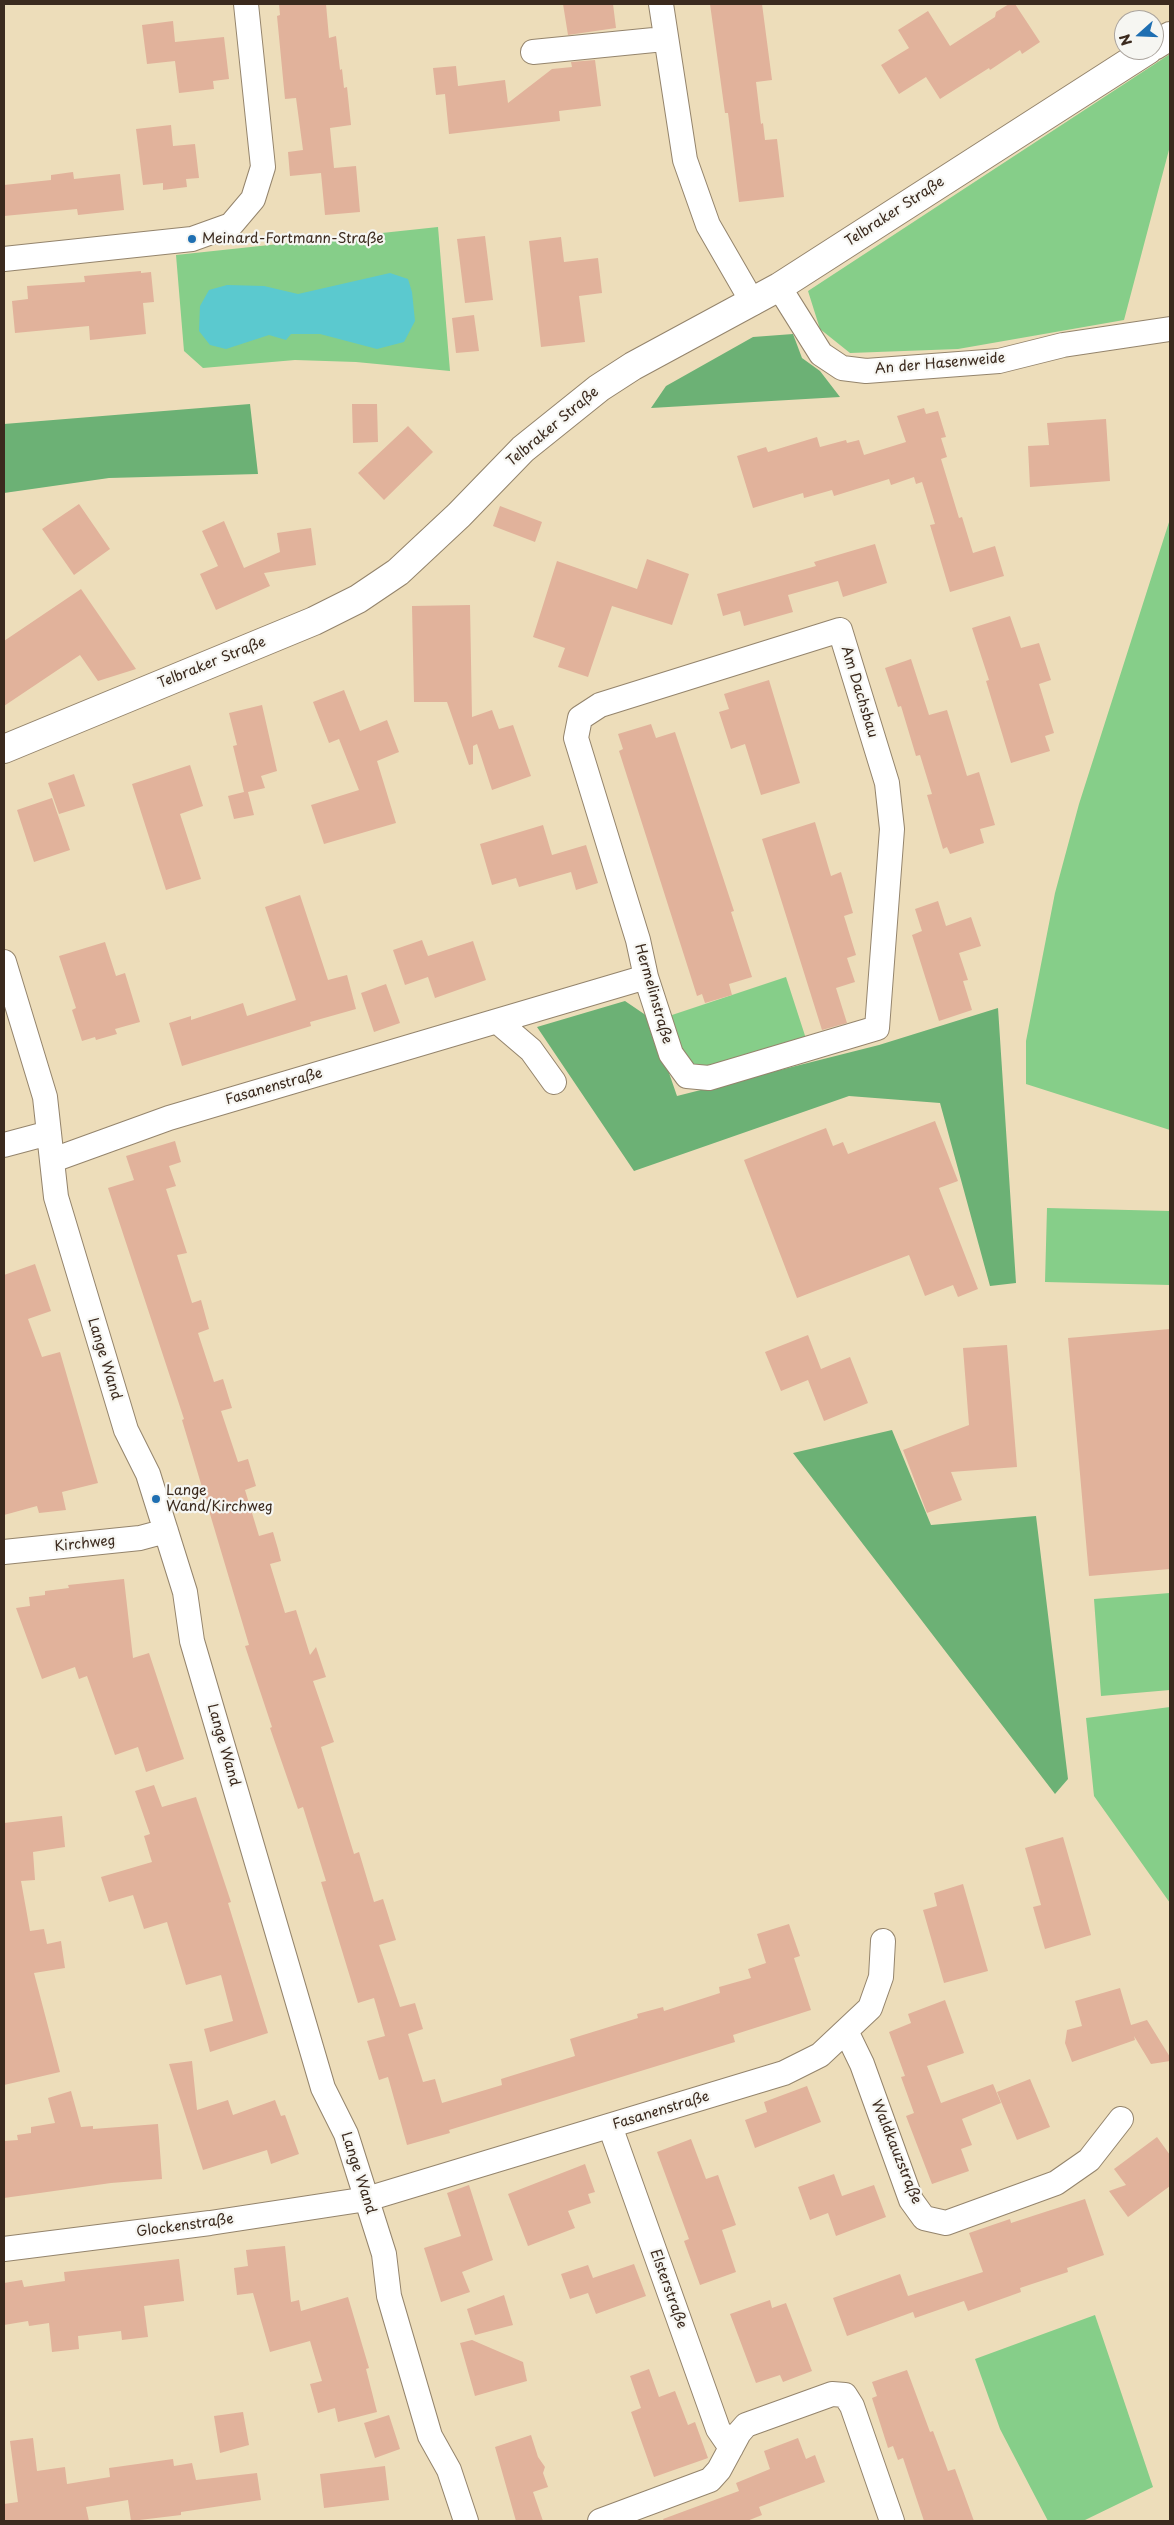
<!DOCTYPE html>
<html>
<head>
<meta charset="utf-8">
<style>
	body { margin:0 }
	#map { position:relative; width:1174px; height:2525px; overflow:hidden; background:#edddba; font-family:"Playpen Sans",sans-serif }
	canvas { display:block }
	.frame { position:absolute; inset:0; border:5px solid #3b2a1e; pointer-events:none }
	.north { position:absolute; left:1114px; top:10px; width:50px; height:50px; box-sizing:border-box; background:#f6f6f2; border:1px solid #aba49d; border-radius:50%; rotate:250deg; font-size:14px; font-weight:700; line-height:20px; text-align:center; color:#3b2a1e }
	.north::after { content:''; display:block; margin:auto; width:18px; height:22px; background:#1f6fb2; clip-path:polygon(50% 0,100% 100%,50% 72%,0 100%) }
</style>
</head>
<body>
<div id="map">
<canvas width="1174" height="2525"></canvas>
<div class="frame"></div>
<div class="north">N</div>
</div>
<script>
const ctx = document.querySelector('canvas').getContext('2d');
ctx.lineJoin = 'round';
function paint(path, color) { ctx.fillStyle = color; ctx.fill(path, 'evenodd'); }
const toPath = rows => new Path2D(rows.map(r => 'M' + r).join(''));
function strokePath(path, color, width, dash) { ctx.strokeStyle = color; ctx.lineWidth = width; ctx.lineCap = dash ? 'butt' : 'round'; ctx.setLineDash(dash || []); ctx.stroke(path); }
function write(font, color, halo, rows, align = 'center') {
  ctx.font = font + ' "Playpen Sans",sans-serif'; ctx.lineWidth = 4.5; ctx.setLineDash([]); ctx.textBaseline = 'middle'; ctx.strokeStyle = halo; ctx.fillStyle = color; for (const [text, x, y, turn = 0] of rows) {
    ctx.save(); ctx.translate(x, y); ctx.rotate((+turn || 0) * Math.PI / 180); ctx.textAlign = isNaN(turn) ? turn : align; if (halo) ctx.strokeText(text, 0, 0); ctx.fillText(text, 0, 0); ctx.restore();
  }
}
const green = toPath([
	[1170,54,1170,146,1124,320,958,349,850,353,820,329,808,291],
	[438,227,450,371,356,362,295,360,203,368,184,351,176,255],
	[1170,519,1170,1130,1026,1084,1026,1041,1055,893,1079,804],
	[786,977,809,1048,687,1076,660,1019],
	[1047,1208,1170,1211,1170,1285,1045,1282],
	[1170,1593,1170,1690,1101,1696,1094,1599],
	[1170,1707,1170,1903,1094,1796,1086,1718],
	[1095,2315,1153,2487,1083,2521,1048,2521,1000,2429,975,2359]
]);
const forest = toPath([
	[793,334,802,358,820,371,840,397,651,408,666,386,753,337],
	[250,404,258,474,109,478,4,493,4,424],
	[625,1001,650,1018,677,1096,879,1045,998,1008,1016,1283,990,1286,940,1103,849,1096,634,1171,537,1027],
	[892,1430,931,1525,1036,1516,1068,1779,1055,1794,793,1453]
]);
const water = toPath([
	[390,273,408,279,412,292,415,321,404,342,377,349,320,334,291,334,286,340,269,335,226,349,210,345,199,331,200,306,209,290,227,285,264,286,298,294]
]);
const building = toPath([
	[279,4,326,4,329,38,336,36,340,70,342,69,344,88,347,87,351,125,330,128,334,168,356,166,360,212,325,215,321,173,290,176,288,152,303,150,296,98,285,99,277,16,280,15],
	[563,4,613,4,616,28,568,35],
	[710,4,762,4,772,80,756,82,761,124,763,123,765,140,777,139,784,197,739,202,728,113,725,113],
	[1009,4,1015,4,1040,42,1022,54,1020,50,990,70,989,68,940,99,926,77,899,94,881,65,909,48,898,30,928,11,950,46,995,17,996,12],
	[173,21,175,42,224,37,229,79,213,81,214,89,179,93,175,61,147,64,142,25],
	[595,60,601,106,559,111,560,121,449,134,445,94,436,95,433,68,456,66,458,86,505,80,508,103,552,69,572,67,571,62],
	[171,125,173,146,195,144,199,178,186,179,187,187,163,190,163,183,143,185,136,129],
	[73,172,74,179,120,174,124,210,78,215,77,209,4,216,4,185,51,180,51,175],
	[485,236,493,300,465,303,457,239],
	[561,237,564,262,598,258,602,293,579,296,585,342,541,347,529,241],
	[141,271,141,273,151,272,154,302,143,303,146,334,90,340,89,326,15,333,12,301,28,299,27,286,85,282,84,276],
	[474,315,479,351,456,353,452,318],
	[352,404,377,404,378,442,353,443],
	[924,408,926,414,938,411,946,437,941,438,947,457,941,459,959,518,962,517,973,553,995,546,1004,576,950,592,930,525,935,524,922,482,916,484,914,477,891,485,889,479,834,496,832,490,804,498,803,493,753,508,737,456,766,447,768,452,817,437,820,447,846,440,847,443,859,440,864,455,906,442,897,416],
	[1106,419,1110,481,1030,487,1028,446,1049,445,1047,423],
	[408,426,433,452,384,500,358,473],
	[79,504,110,549,74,575,42,529],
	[500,506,542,522,535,542,493,526],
	[224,521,244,568,280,552,277,533,311,528,316,565,264,573,270,586,216,610,200,574,218,566,202,531],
	[875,544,887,583,843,597,838,581,788,595,793,612,744,626,740,611,723,616,717,594,816,566,814,562],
	[647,559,689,574,672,625,612,606,588,677,558,667,565,648,533,637,557,561,637,589],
	[81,589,136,669,98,681,80,655,4,706,4,641],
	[470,605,472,717,492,710,499,729,513,725,531,776,492,790,477,744,473,746,473,764,469,765,447,702,414,702,412,606],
	[1010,616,1021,648,1039,643,1051,680,1039,684,1054,733,1045,736,1050,751,1011,763,986,681,989,680,972,628],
	[911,659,929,715,947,710,967,776,979,772,995,825,980,829,984,843,950,854,947,847,943,849,927,795,932,794,920,755,916,756,901,706,898,707,885,668],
	[769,680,800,783,761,795,745,744,731,749,719,712,729,709,724,694],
	[344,690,360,731,387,720,399,752,377,761,396,823,324,844,311,805,359,790,339,739,329,743,313,702],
	[262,705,277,771,261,776,265,788,248,792,254,815,234,819,228,796,244,792,233,746,237,745,229,713],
	[651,724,656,738,675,732,734,911,731,912,752,977,729,984,732,995,705,1003,702,994,697,996,619,751,623,749,618,734],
	[190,765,203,806,180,814,201,879,166,890,132,784],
	[74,774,85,806,59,814,48,783],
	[52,798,70,850,34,862,17,810],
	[815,822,831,876,841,872,853,913,844,916,856,955,847,958,855,982,836,988,847,1023,822,1030,762,839],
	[543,825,552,855,586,845,598,883,576,890,571,872,519,887,516,878,492,885,480,844],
	[300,895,328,980,347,975,356,1009,310,1022,311,1026,182,1066,169,1023,191,1016,191,1020,243,1003,247,1016,296,1000,265,907],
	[938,901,946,926,971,917,981,946,959,953,968,980,963,981,972,1010,939,1021,912,935,922,931,915,909],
	[422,940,428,956,473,941,486,980,435,998,428,977,405,985,393,950],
	[105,942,116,976,125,973,140,1022,115,1029,117,1034,96,1040,95,1037,82,1041,72,1010,76,1008,59,956],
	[386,984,400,1023,374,1032,361,993],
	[935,1121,958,1181,939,1188,978,1289,958,1297,953,1285,925,1296,909,1255,797,1298,744,1160,826,1128,833,1146,843,1142,848,1154],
	[175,1141,181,1162,169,1166,176,1186,166,1189,187,1253,177,1255,192,1303,201,1300,209,1329,198,1333,214,1382,223,1379,232,1408,221,1411,238,1462,248,1459,256,1486,245,1490,259,1536,273,1532,278,1549,281,1561,270,1564,285,1613,296,1610,310,1655,316,1647,326,1677,313,1681,334,1742,321,1747,354,1854,359,1852,374,1902,383,1899,396,1940,379,1945,400,2007,415,2003,423,2029,408,2034,423,2082,435,2079,442,2103,502,2085,501,2079,575,2056,570,2039,638,2018,637,2014,663,2007,664,2011,720,1993,719,1987,751,1978,748,1969,766,1963,757,1934,789,1924,800,1956,794,1958,811,2010,733,2035,735,2042,449,2130,450,2133,407,2145,388,2077,379,2080,367,2041,385,2036,374,1998,358,2003,321,1882,326,1881,303,1807,298,1809,270,1728,272,1727,245,1646,249,1645,182,1420,184,1419,108,1188,134,1180,126,1156],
	[35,1264,51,1311,28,1319,42,1357,60,1352,98,1483,62,1492,66,1510,39,1513,37,1506,4,1515,4,1275],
	[1170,1329,1170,1569,1089,1576,1068,1338],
	[808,1335,821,1369,850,1357,868,1403,824,1421,808,1380,781,1391,765,1352],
	[1007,1345,1017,1467,951,1472,962,1500,927,1513,903,1450,969,1425,963,1348],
	[124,1579,133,1658,149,1653,184,1759,146,1772,138,1747,115,1755,87,1676,79,1679,75,1667,42,1679,16,1608,30,1606,29,1597,45,1595,45,1591,69,1588,68,1585],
	[154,1785,162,1807,196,1797,231,1902,228,1903,268,2033,210,2052,204,2029,233,2021,221,1975,186,1985,167,1922,144,1929,133,1895,109,1902,101,1877,152,1862,144,1836,150,1834,135,1791],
	[62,1816,65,1847,33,1852,35,1880,21,1881,30,1931,44,1929,47,1944,61,1941,65,1968,34,1973,60,2072,4,2085,4,1823],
	[1063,1837,1091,1935,1045,1949,1033,1907,1041,1905,1025,1848],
	[963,1884,988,1971,944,1983,923,1910,937,1906,934,1893],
	[1120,1988,1131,2025,1147,2020,1170,2057,1170,2061,1151,2064,1134,2036,1135,2040,1072,2062,1065,2043,1067,2030,1082,2026,1075,2001],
	[945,2000,964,2053,927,2066,941,2103,993,2084,1001,2103,962,2119,972,2145,961,2149,969,2171,932,2184,906,2116,914,2113,901,2077,905,2076,889,2032,911,2023,908,2014],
	[192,2061,197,2110,228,2100,233,2115,275,2100,281,2116,285,2115,299,2154,271,2164,267,2150,203,2170,169,2064],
	[1030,2079,1050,2127,1017,2140,997,2092],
	[807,2086,821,2122,755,2148,745,2120,767,2112,764,2102],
	[71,2091,81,2127,93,2126,93,2129,158,2124,162,2179,111,2183,4,2198,4,2141,18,2140,17,2135,31,2133,31,2127,55,2123,48,2098],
	[1157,2137,1170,2155,1170,2186,1128,2217,1109,2191,1126,2185,1114,2169],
	[691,2139,706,2179,718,2175,736,2225,722,2230,736,2272,700,2285,684,2241,689,2239,657,2152],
	[585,2164,595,2192,588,2194,591,2203,568,2211,575,2228,528,2246,508,2194],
	[834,2174,842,2196,874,2185,886,2217,836,2236,828,2213,810,2220,798,2187],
	[469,2185,493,2260,462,2272,470,2292,441,2302,424,2248,461,2236,447,2193],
	[1085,2199,1104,2255,1067,2268,1068,2272,1020,2288,1021,2292,968,2311,964,2301,915,2318,913,2312,847,2336,833,2298,900,2274,908,2296,983,2272,969,2233,1010,2219,1011,2223],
	[285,2246,291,2302,299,2300,301,2311,348,2297,369,2368,366,2369,377,2412,338,2422,335,2408,318,2413,310,2384,322,2381,310,2341,270,2352,253,2293,237,2295,234,2268,248,2266,246,2250],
	[179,2259,184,2301,144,2306,148,2337,122,2340,121,2331,78,2336,79,2349,52,2352,49,2323,29,2326,28,2321,4,2325,4,2283,22,2280,24,2287,65,2281,64,2272],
	[634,2264,646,2296,596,2314,588,2293,570,2299,561,2274,588,2265,593,2278],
	[504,2295,513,2325,475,2335,467,2309],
	[770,2300,772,2308,786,2303,812,2371,783,2382,780,2375,756,2383,730,2314],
	[472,2340,523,2362,527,2381,475,2396,460,2343],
	[649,2369,659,2397,675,2391,688,2425,695,2422,708,2458,654,2477,631,2412,641,2408,630,2376],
	[907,2370,930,2432,933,2431,948,2471,955,2469,974,2521,924,2521,903,2458,898,2460,893,2446,888,2448,872,2398,877,2396,872,2382],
	[243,2412,249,2445,220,2453,214,2416],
	[389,2415,400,2449,375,2458,364,2423],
	[531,2435,538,2457,545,2467,543,2473,548,2487,533,2492,543,2521,516,2521,495,2447],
	[33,2438,37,2471,65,2467,67,2484,110,2477,109,2468,173,2459,174,2466,192,2463,196,2480,257,2473,261,2500,181,2512,181,2515,131,2521,128,2500,86,2507,89,2521,4,2521,4,2504,18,2502,10,2441],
	[798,2438,806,2459,815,2455,825,2482,759,2507,762,2515,747,2521,664,2521,663,2519,739,2491,736,2483,770,2469,764,2451],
	[385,2466,389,2500,324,2508,320,2474]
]);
const minor = toPath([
	[661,4,685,160,708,225,753,303],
	[533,52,664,39],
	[4,259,192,239,231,225,253,199,263,167,246,4],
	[779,287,821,354,842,368,866,371,999,361,1063,345,1170,329],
	[840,630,887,783,892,829,877,1028,709,1078,687,1076,671,1054,646,977,638,940,576,738,580,718,600,705,840,630],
	[4,962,45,1097,56,1197,126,1430,148,1474,185,1592,192,1641,323,2088,346,2134,384,2254,389,2296,430,2436,449,2470,466,2521],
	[497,1021,646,977],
	[4,1145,49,1133],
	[53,1160,169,1118,497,1021,531,1050,554,1082],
	[4,1552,140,1538,166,1531],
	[846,2031,862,2064,911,2200,924,2218,946,2223,1056,2183,1089,2160,1121,2119],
	[610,2126,718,2429,731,2448],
	[4,2249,210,2223,367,2199,784,2073,820,2055,870,2008,881,1977,883,1941],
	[600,2521,710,2480,719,2470,739,2433,746,2425,832,2394,845,2395,852,2406,892,2521]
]);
const tertiary = toPath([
	[1154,46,1170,36],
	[4,749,314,621,358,599,398,572,459,515,523,449,599,388,633,366,779,287,1148,50]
]);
const markers = [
	[192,239,5,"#1f6fb2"],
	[156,1499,5,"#1f6fb2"]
];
const streetNames = [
	["Telbraker Straße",895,212,-33],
	["An der Hasenweide",940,364,-5],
	["Telbraker Straße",553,427,-40],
	["Telbraker Straße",212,663,-22],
	["Am Dachsbau",859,692,73],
	["Hermelinstraße",653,994,74],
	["Fasanenstraße",274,1087,-16],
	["Lange Wand",104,1359,73],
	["Kirchweg",85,1544,-6],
	["Lange Wand",223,1745,74],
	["Fasanenstraße",661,2111,-17],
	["Waldkauzstraße",896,2152,68],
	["Lange Wand",358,2173,72],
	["Glockenstraße",185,2226,-8],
	["Elsterstraße",668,2289,70]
];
const poiNames = [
	["Meinard-Fortmann-Straße",202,239],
	["Lange",166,1491],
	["Wand/Kirchweg",166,1507]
];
paint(green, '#86ce89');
paint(forest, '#6cb175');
paint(water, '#5bc9cf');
paint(building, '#e1b29b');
strokePath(minor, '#94846c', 26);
strokePath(tertiary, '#94846c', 30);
strokePath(minor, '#fff', 24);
strokePath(tertiary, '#fff', 28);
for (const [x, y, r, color] of markers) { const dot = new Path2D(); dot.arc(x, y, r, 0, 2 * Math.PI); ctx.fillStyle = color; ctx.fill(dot); strokePath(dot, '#f6f6f2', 2); }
write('14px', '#3b2a1e', '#f6f6f2', streetNames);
write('14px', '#3b2a1e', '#f6f6f2', poiNames, 'left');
</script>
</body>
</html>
